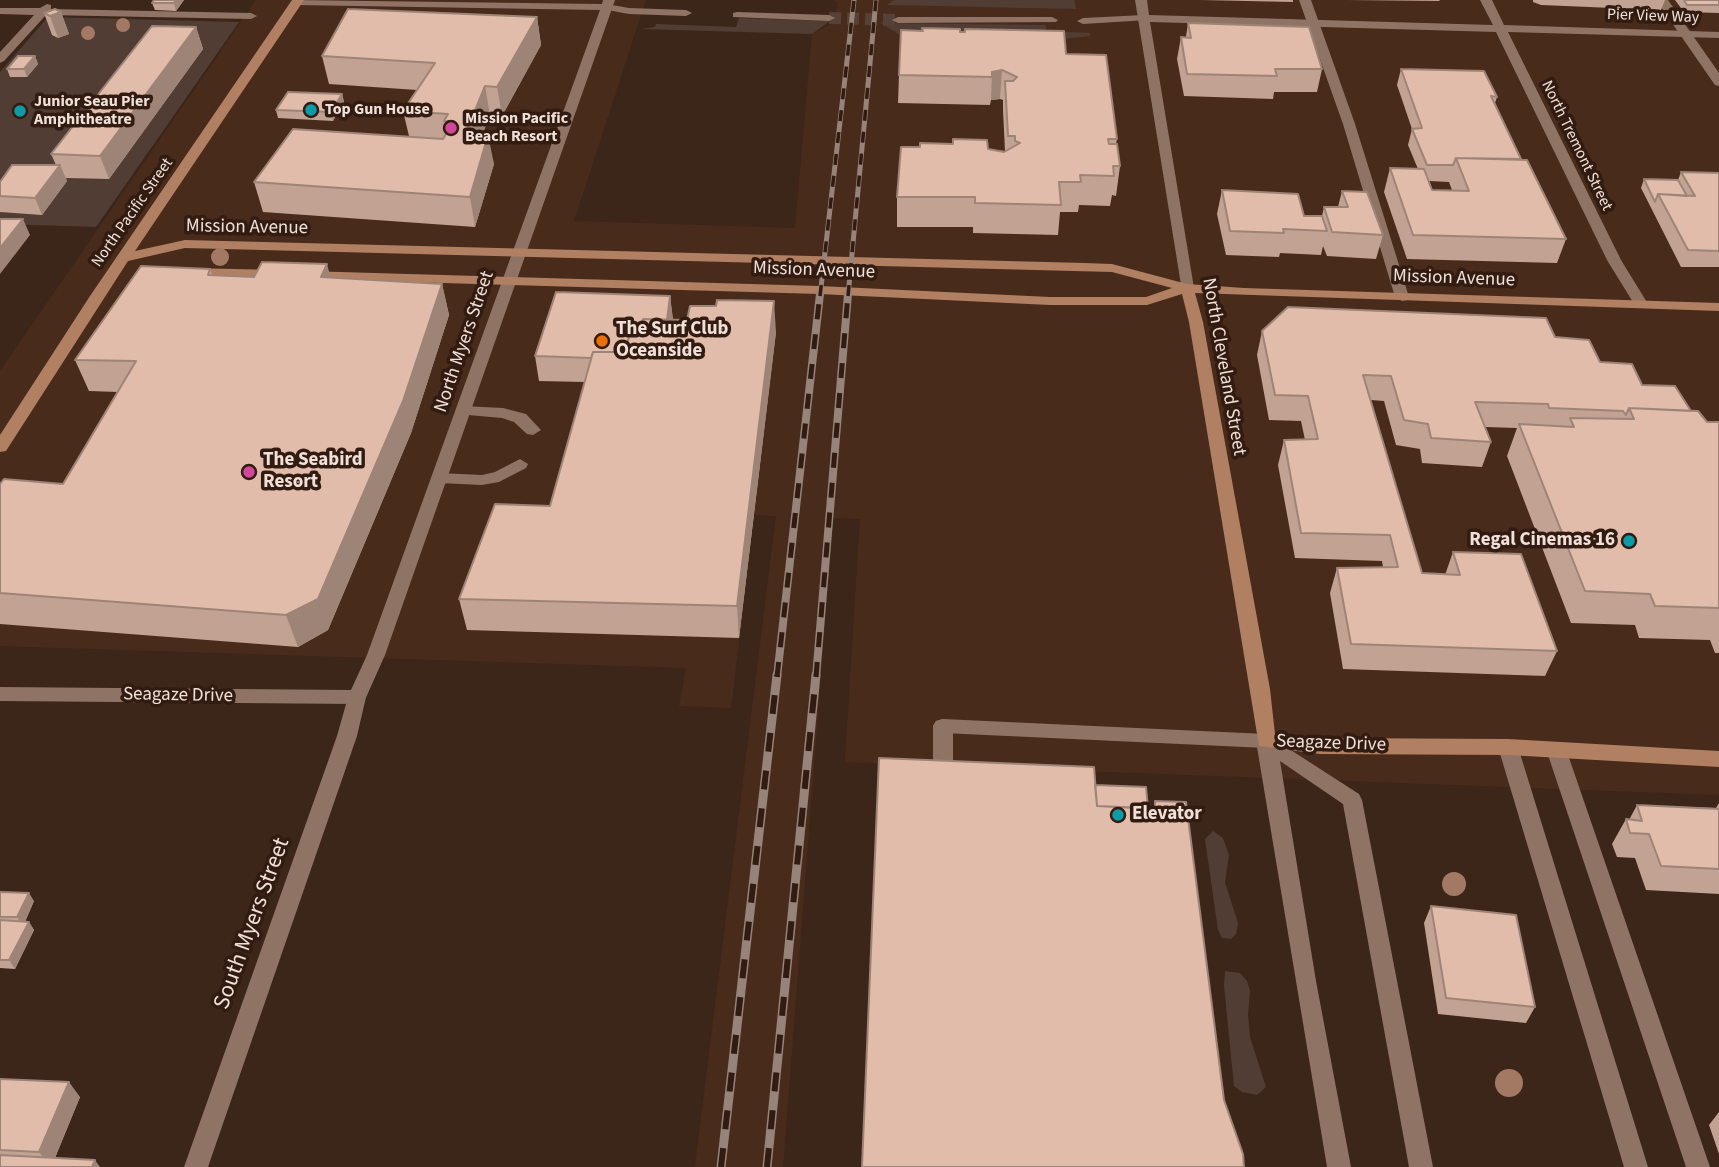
<!DOCTYPE html>
<html>
<head>
<meta charset="utf-8">
<style>
	body { margin:0 }
	canvas { display:block; background:#3c2519 }
</style>
</head>
<body>
<canvas width="1719" height="1167"></canvas>
<script>
const ctx = document.querySelector('canvas').getContext('2d');
ctx.lineJoin = 'round';
function paint(path, color) { ctx.fillStyle = color; ctx.fill(path, 'evenodd'); }
const toPath = rows => new Path2D(rows.map(r => 'M' + r).join(''));
function strokePath(path, color, width, dash) { ctx.strokeStyle = color; ctx.lineWidth = width; ctx.lineCap = dash ? 'butt' : 'round'; ctx.setLineDash(dash || []); ctx.stroke(path); }
function write(font, color, halo, rows, align = 'center') {
  ctx.font = font + ' "Source Sans 3",sans-serif'; ctx.lineWidth = 7; ctx.setLineDash([]); ctx.textBaseline = 'middle'; ctx.strokeStyle = halo; ctx.fillStyle = color; for (const [text, x, y, turn = 0] of rows) {
    ctx.save(); ctx.translate(x, y); ctx.rotate((+turn || 0) * Math.PI / 180); ctx.textAlign = isNaN(turn) ? turn : align; if (halo) ctx.strokeText(text, 0, 0); ctx.fillText(text, 0, 0); ctx.restore();
  }
}
const built = toPath([
	[256,0,646,0,574,221,795,228,812,34,833,23,838,3,832,0,1719,0,1719,795,845,762,860,519,833,518,783,1167,695,1167,776,516,754,515,731,708,679,706,686,668,0,646,0,371]
]);
const green = toPath([
	[894,0,1074,0,1076,9,887,5],
	[48,17,239,22,96,227,0,224,0,72],
	[739,18,830,21,812,34,641,29,655,27,656,24,736,27],
	[881,23,1046,25,1046,31,1090,33,1090,36,1052,40,903,37],
	[1213,831,1223,838,1229,855,1225,882,1238,923,1236,934,1231,939,1222,938,1218,930,1205,839],
	[1225,971,1240,973,1247,981,1250,991,1248,1014,1250,1037,1266,1087,1257,1095,1242,1092,1234,1086,1224,986]
]);
const pedestrianTunnel = toPath([
	[829,18,898,20]
]);
const service = toPath([
	[1299,0,1311,0,1355,124,1409,297,1407,300,1402,301,1395,297,1343,124,1299,0],
	[1656,0,1668,0,1719,73,1719,86,1715,85,1656,0],
	[463,406,503,408,526,414,541,430,533,435,527,434,514,422,502,418,457,414,455,411,463,406],
	[520,459,528,464,526,468,499,482,482,485,439,483,431,478,439,473,482,475,495,472,520,459],
	[943,719,950,721,953,726,953,785,950,791,943,793,936,791,933,785,933,726,936,721,943,719],
	[1266,734,1359,794,1362,800,1433,1167,1409,1167,1343,804,1280,761,1316,981,1351,1167,1327,1167,1256,741,1259,736,1266,734],
	[1508,739,1515,742,1518,747,1648,1167,1624,1167,1498,747,1501,742,1508,739],
	[1557,744,1564,747,1567,752,1710,1167,1686,1167,1547,752,1550,747,1557,744]
]);
const pedestrian = toPath([
	[47,4,51,5,51,9,251,13,257,16,251,19,46,15,4,61,0,63,0,52,34,15,0,14,0,8,40,8,47,4],
	[606,4,629,8,686,10,692,13,686,16,629,14,602,9,600,7,606,4],
	[737,12,829,15,835,18,829,21,733,17,733,13,737,12],
	[1144,15,1148,16,1148,20,1083,24,1077,21,1083,18,1144,15],
	[1052,17,1058,20,1056,22,898,23,892,20,898,17,1052,17]
]);
const minor = toPath([
	[357,690,364,692,366,697,357,736,208,1167,184,1167,337,736,348,697,350,692,357,690]
]);
const tertiary = toPath([
	[292,0,602,4,603,0,615,0,385,655,364,702,357,704,0,701,0,687,351,690,367,655,600,10,296,5,292,4,292,0],
	[1135,0,1147,0,1149,15,1493,25,1480,0,1492,0,1504,25,1719,32,1719,38,1508,32,1621,260,1648,304,1641,308,1636,307,1607,260,1496,32,1150,22,1194,288,1192,291,1182,291,1135,0],
	[943,719,1266,734,1273,736,1276,741,1273,746,1266,748,943,733,936,731,933,726,936,721,943,719]
]);
const secondary = toPath([
	[292,0,304,0,135,251,185,240,1085,263,1112,264,1187,284,1244,288,1719,303,1719,311,1195,293,1203,322,1270,689,1275,734,1320,738,1508,739,1719,751,1719,767,1508,755,1320,754,1259,746,1189,322,1182,294,1147,305,1050,305,819,294,306,279,299,275,306,271,819,286,1050,297,1146,297,1172,288,1112,272,185,248,128,261,6,451,0,452,0,435,90,296,292,0],
	[190,268,278,270,285,274,278,278,185,275,185,269,190,268]
]);
const railFar2 = toPath([
	[820,296,854,0],
	[848,296,876,0]
]);
const railFar1 = toPath([
	[777,677,820,294],
	[816,677,848,294]
]);
const rail = toPath([
	[721,1167,777,675],
	[767,1167,816,675]
]);
const trees = [
	[123,25,7],
	[88,33,7],
	[220,257,9],
	[1454,884,12],
	[1509,1083,14]
];
const wall = toPath([
	[184,0,176,11,155,10,152,3],
	[1201,0,1293,0,1293,2],
	[1347,0,1440,0,1439,1],
	[1533,0,1665,0,1661,10,1541,5,1533,2],
	[1675,0,1719,0,1719,13,1684,12],
	[61,12,69,34,58,38,52,35,44,13],
	[537,17,541,45,502,116,490,115,482,135,494,164,475,227,263,212,254,182,409,136,403,111,417,90,329,84,322,56],
	[1188,23,1322,69,1317,92,1274,92,1273,99,1184,96,1177,59,1181,37,1186,37],
	[196,27,203,49,109,179,66,178,67,181,42,215,0,212,0,182,56,165,51,154],
	[960,32,1066,54,1117,139,1116,144,1120,166,1116,196,1112,195,1110,206,1079,205,1078,212,1060,212,1058,235,973,233,973,227,897,227,897,197,988,149,1005,151,1003,110,1003,100,1000,99,991,100,990,105,898,103,899,75],
	[35,56,38,64,27,77,10,77,7,69],
	[1401,69,1497,97,1495,103,1521,159,1566,239,1557,263,1407,259,1384,192,1390,168,1418,169,1408,145,1412,129,1397,85],
	[1429,181,1449,182,1452,190,1432,190],
	[342,94,344,102,333,121,278,118,276,110],
	[1681,172,1719,173,1719,267,1681,267,1641,188,1644,179,1678,180],
	[1222,190,1304,216,1322,216,1324,207,1338,207,1342,191,1383,235,1376,259,1327,256,1323,246,1321,255,1280,253,1279,257,1226,255,1217,214],
	[210,269,212,275,254,277,330,278,442,284,449,315,411,433,328,630,298,647,0,624,0,484,63,484,118,392,89,391,75,360],
	[670,296,673,320,776,332,739,638,467,630,459,599,550,506,585,382,539,381,535,356],
	[1262,331,1555,337,1691,411,1707,422,1719,422,1719,653,1715,653,1710,640,1639,638,1635,625,1571,623,1507,456,1517,428,1485,427,1491,442,1482,467,1422,463,1420,449,1396,445,1384,401,1371,400,1422,573,1445,575,1453,552,1557,651,1545,676,1343,669,1330,593,1337,568,1383,567,1382,561,1295,558,1278,465,1284,440,1305,440,1301,421,1269,420,1257,355],
	[1719,803,1719,894,1646,890,1635,858,1617,857,1612,844,1626,819,1629,820,1637,805,1716,808],
	[0,892,34,901,25,922,29,922,34,930,15,969,0,968],
	[1431,906,1535,1007,1526,1023,1438,1014,1424,923],
	[0,1079,80,1097,55,1158,0,1167],
	[1719,1112,1719,1154,1709,1125]
]);
const shadedWall = toPath([
	[176,0,184,0,176,11,174,3],
	[61,12,69,34,58,38,50,16],
	[537,17,541,45,502,116,497,87],
	[196,27,203,49,109,179,100,156],
	[35,56,38,64,27,77,24,69],
	[1002,70,1000,99,991,100,992,72],
	[485,86,490,115,471,164,465,135],
	[342,94,344,102,333,121,331,112],
	[488,135,494,164,475,227,470,197],
	[60,165,67,181,42,215,35,198],
	[23,219,30,235,0,274,0,248],
	[327,264,335,294,321,277],
	[442,284,449,315,411,433,328,630,298,647,286,615],
	[670,296,673,320,666,326],
	[774,301,776,332,739,638,737,606],
	[29,893,34,901,23,926,17,917],
	[29,922,34,930,15,969,9,960],
	[69,1082,80,1097,51,1167,39,1152],
	[95,1160,100,1167,92,1167]
]);
const building = toPath([
	[154,0,176,0,174,3,152,3,154,0],
	[1684,0,1719,0,1719,5,1687,5,1684,0],
	[55,9,61,12,50,16,44,13,55,9],
	[348,9,537,17,497,87,485,86,465,135,488,135,470,197,254,182,293,129,443,139,453,122,444,121,448,114,403,111,435,63,322,56,348,9],
	[1188,23,1309,27,1322,69,1275,69,1277,76,1187,74,1181,37,1191,38,1188,23],
	[152,26,196,27,100,156,51,154,152,26],
	[922,28,960,29,960,32,965,32,965,29,1064,31,1066,54,1106,55,1117,139,1108,139,1109,144,1117,144,1120,166,1113,166,1114,176,1080,175,1081,182,1059,182,1061,205,975,203,975,197,897,197,901,147,920,147,920,143,953,144,953,139,987,140,988,149,1004,152,1020,143,1015,141,1015,136,1008,136,1005,81,1013,81,1017,77,1002,70,992,72,992,77,899,75,901,30,923,31,922,28],
	[18,56,35,56,24,69,7,69,18,56],
	[1401,69,1484,71,1497,97,1491,96,1521,159,1456,158,1453,165,1427,165,1412,129,1422,128,1401,69],
	[288,92,342,94,331,112,276,110,288,92],
	[1456,158,1527,160,1566,239,1413,235,1390,168,1424,169,1432,190,1469,191,1456,158],
	[12,165,60,165,35,198,0,196,0,182,12,165],
	[1681,172,1719,173,1719,251,1688,250,1658,194,1695,196,1681,172],
	[1644,179,1678,180,1687,196,1658,194,1655,202,1644,179],
	[1222,190,1298,194,1304,216,1322,216,1327,231,1283,229,1284,233,1230,231,1222,190],
	[1342,191,1367,192,1383,235,1332,232,1324,207,1348,207,1342,191],
	[0,219,23,219,0,248,0,219],
	[262,262,327,264,321,277,442,284,403,401,318,599,286,615,0,593,0,484,4,479,63,484,136,361,75,360,141,266,210,269,208,275,254,277,262,262],
	[556,292,670,296,667,320,643,319,640,334,630,333,625,352,593,352,591,358,535,356,556,292],
	[717,300,774,301,737,606,459,599,495,504,550,506,593,352,625,352,630,333,640,334,643,319,687,320,690,306,716,306,717,300],
	[1288,307,1546,318,1555,337,1589,340,1600,362,1632,364,1642,385,1675,386,1691,411,1629,408,1626,415,1623,411,1549,408,1548,404,1475,402,1491,442,1431,438,1428,424,1404,420,1391,376,1363,375,1422,573,1460,575,1453,552,1521,554,1557,651,1351,644,1337,568,1398,567,1390,535,1301,533,1284,440,1318,439,1308,396,1275,395,1262,331,1288,307],
	[1629,408,1698,411,1707,422,1719,422,1719,608,1655,606,1650,594,1585,591,1519,424,1574,427,1570,418,1634,419,1629,408],
	[879,758,1094,767,1097,806,1155,809,1155,801,1186,802,1224,1100,1243,1154,1244,1167,862,1167,879,758],
	[1095,785,1146,787,1148,808,1097,806,1095,785],
	[1637,805,1719,809,1719,869,1661,866,1649,834,1630,833,1626,819,1642,821,1637,805],
	[0,892,29,893,17,917,0,917,0,892],
	[1431,906,1516,915,1535,1007,1446,998,1431,906],
	[0,920,29,922,9,960,0,960,0,920],
	[0,1079,69,1082,39,1152,0,1150,0,1079],
	[0,1155,95,1160,92,1167,0,1167,0,1155]
]);
const markers = [
	[311,110,7,"#0f9aa8"],
	[20,111,7,"#0f9aa8"],
	[451,128,7,"#d1479c"],
	[602,341,7,"#e8710a"],
	[249,472,7,"#d1479c"],
	[1629,541,7,"#0f9aa8"],
	[1118,815,7,"#0f9aa8"]
];
const farStreetnames = [
	["Pier View Way",1653,17,2],
	["North Tremont Street",1576,146,64],
	["North Pacific Street",133,213,-55]
];
const farPoinames = [
	["Junior Seau Pier",34,102],
	["Amphitheatre",34,120],
	["Top Gun House",325,110],
	["Mission Pacific",465,119],
	["Beach Resort",465,137]
];
const streetNames = [
	["Mission Avenue",247,228,1],
	["Mission Avenue",814,271,2],
	["Mission Avenue",1454,279,2],
	["North Myers Street",465,342,-71],
	["North Cleveland Street",1223,367,80],
	["Seagaze Drive",178,696,1],
	["Seagaze Drive",1331,744,2]
];
const poiNames = [
	["The Surf Club",616,330],
	["Oceanside",616,352],
	["The Seabird",263,461],
	["Resort",263,483],
	["Regal Cinemas 16",1615,541,"right"],
	["Elevator",1132,815]
];
const nearStreetnames = [
	["South Myers Street",253,924,-70]
];
paint(built, '#492b1c');
paint(green, '#513d34');
strokePath(pedestrianTunnel, '#574136', 12, [12, 6]);
paint(service, '#8f7365');
paint(pedestrian, '#8f7365');
paint(minor, '#8f7365');
paint(tertiary, '#8f7365');
paint(secondary, '#b17f62');
strokePath(railFar2, '#968379', 5);
strokePath(railFar1, '#968379', 8);
strokePath(rail, '#968379', 9);
strokePath(railFar2, '#321b10', 3.5, [11]);
strokePath(railFar1, '#321b10', 5, [15]);
strokePath(rail, '#321b10', 6, [19]);
ctx.fillStyle = '#a47964';
for (const [x, y, r] of trees) { ctx.beginPath(); ctx.arc(x, y, r, 0, 2 * Math.PI); ctx.fill(); }
paint(wall, '#c2a292');
paint(shadedWall, '#9e8477');
paint(building, '#e1bcaa');
strokePath(building, '#9e8477', 2);
for (const [x, y, r, color] of markers) { const dot = new Path2D(); dot.arc(x, y, r, 0, 2 * Math.PI); ctx.fillStyle = color; ctx.fill(dot); strokePath(dot, '#321b10', 2.5); }
write('16px', '#f0e0d8', '#321b10', farStreetnames);
write('bold 16px', '#f0e0d8', '#321b10', farPoinames, 'left');
write('19px', '#f0e0d8', '#321b10', streetNames);
write('bold 19px', '#f0e0d8', '#321b10', poiNames, 'left');
write('23px', '#f0e0d8', '#321b10', nearStreetnames);
</script>
</body>
</html>
